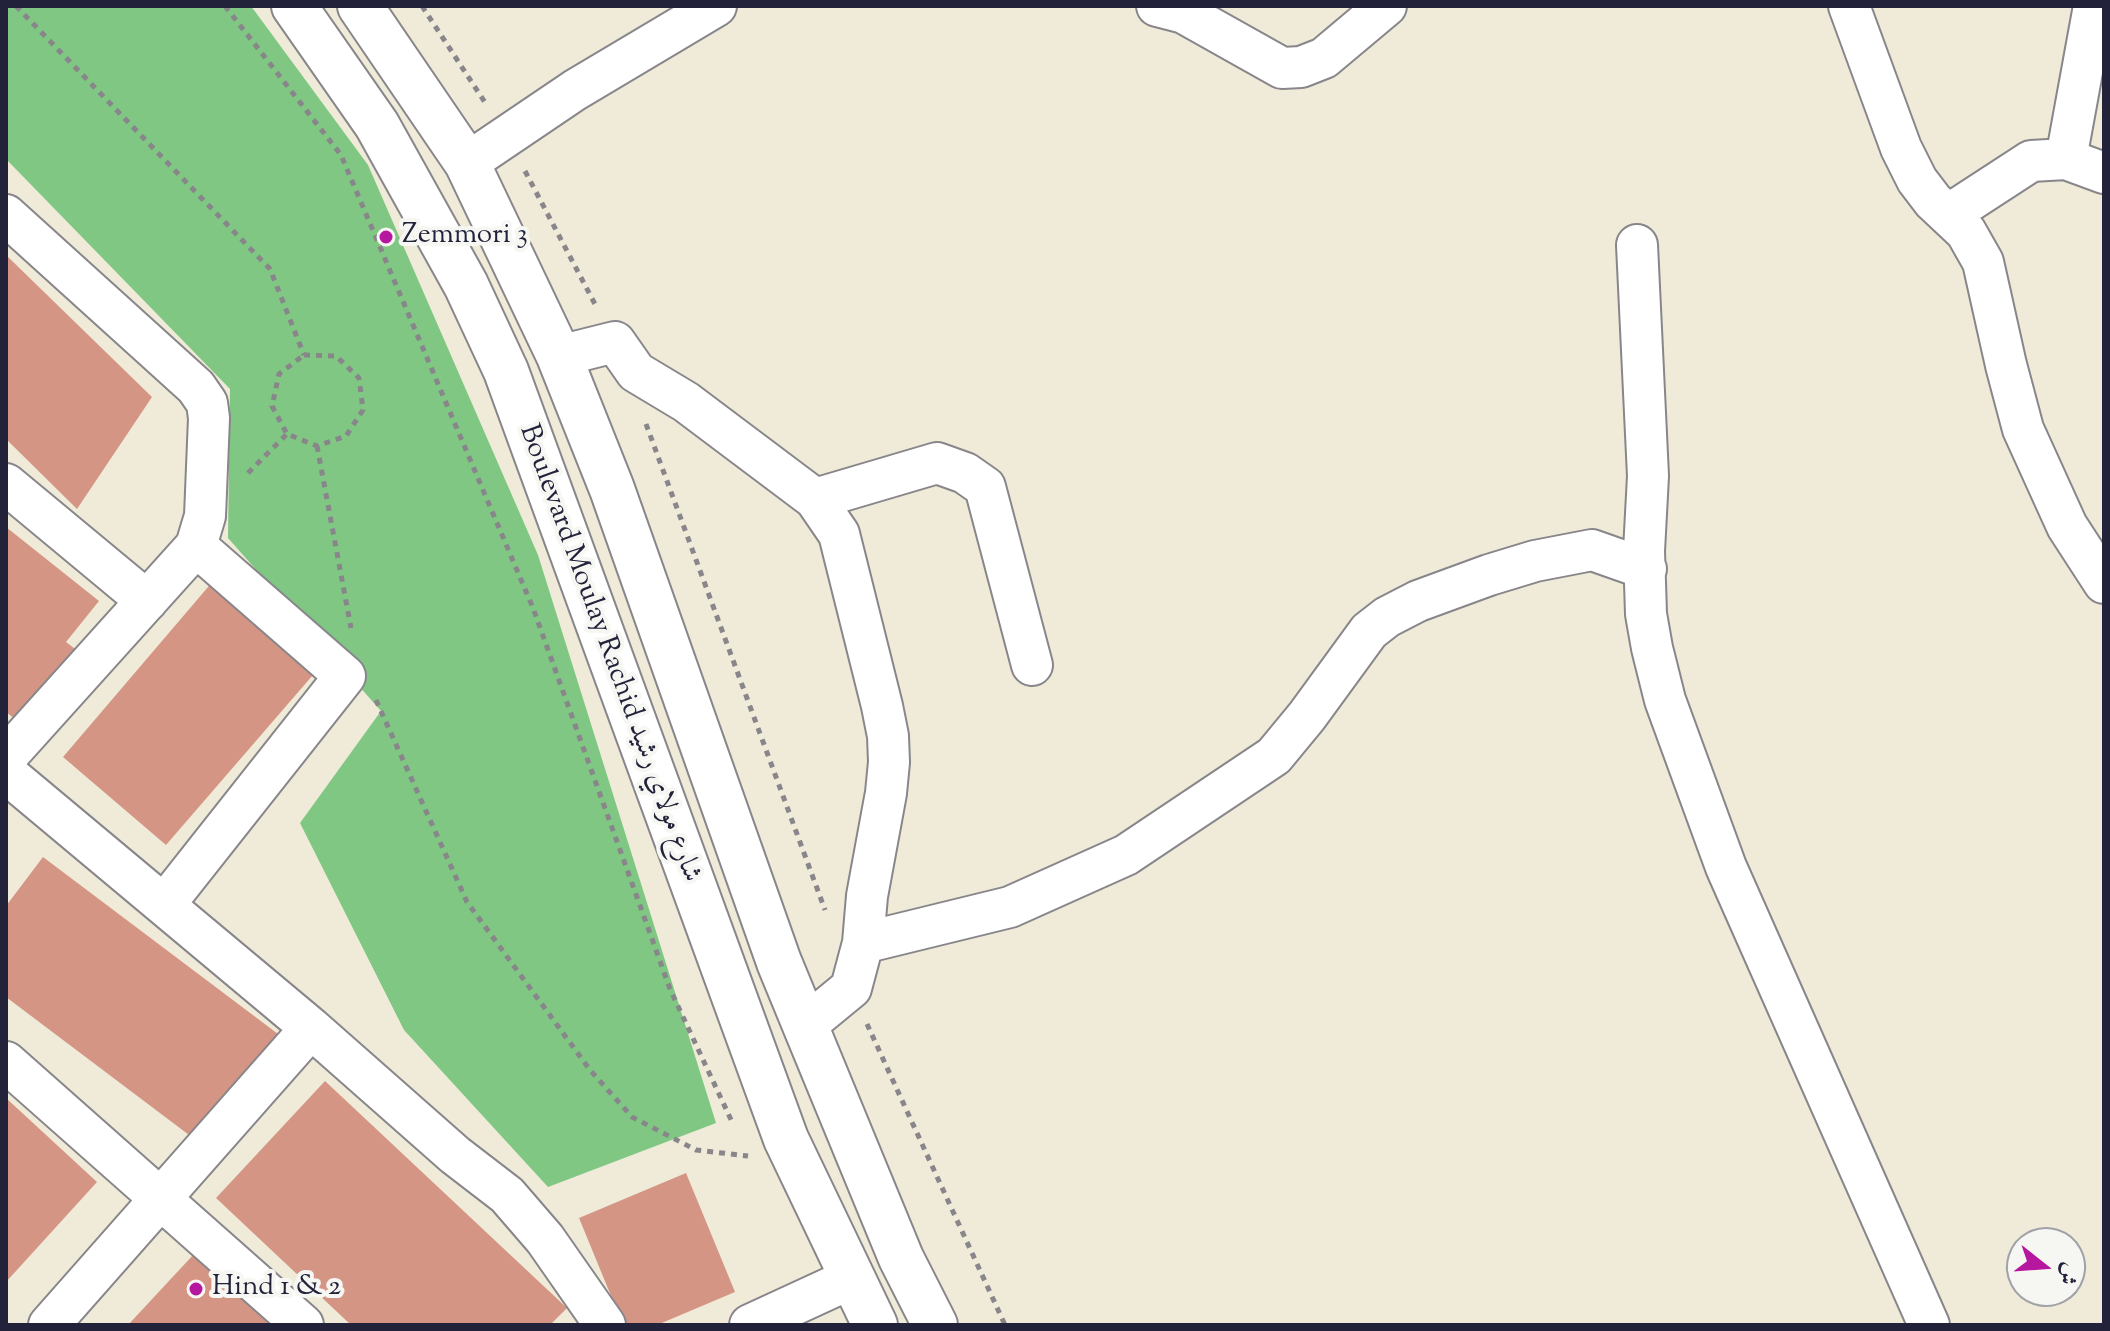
<!DOCTYPE html>
<html>
<head>
<meta charset="utf-8">
<style>
	body { margin:0 }
	#map { position:relative; width:2110px; height:1331px; overflow:hidden; background:#efebd8; font-family:"Sorts Mill Goudy",Amiri,serif }
	canvas { display:block }
	.frame { position:absolute; inset:0; border:8px solid #22223b; pointer-events:none }
	.north { position:absolute; left:2006px; top:1227px; width:80px; height:80px; box-sizing:border-box; background:#f6f6f2; border:2px solid #a1a1a9; border-radius:50%; rotate:107deg; font-size:22px; font-weight:700; line-height:32px; text-align:center; color:#22223b }
	.north::after { content:''; display:block; margin:auto; width:28px; height:36px; background:#b5179e; clip-path:polygon(50% 0,100% 100%,50% 72%,0 100%) }
</style>
</head>
<body>
<div id="map">
<canvas width="2110" height="1331"></canvas>
<div class="frame"></div>
<div class="north">ش</div>
</div>
<script>
const ctx = document.querySelector('canvas').getContext('2d');
ctx.lineJoin = 'round';
function paint(path, color) { ctx.fillStyle = color; ctx.fill(path, 'evenodd'); }
const toPath = rows => new Path2D(rows.map(r => 'M' + r).join(''));
function strokePath(path, color, width, dash) { ctx.strokeStyle = color; ctx.lineWidth = width; ctx.lineCap = dash ? 'butt' : 'round'; ctx.setLineDash(dash || []); ctx.stroke(path); }
function write(font, color, halo, rows, align = 'center') {
  ctx.font = font + ' "Sorts Mill Goudy",Amiri,serif'; ctx.lineWidth = 8; ctx.setLineDash([]); ctx.textBaseline = 'middle'; ctx.strokeStyle = halo; ctx.fillStyle = color; for (const [text, x, y, turn = 0] of rows) {
    ctx.save(); ctx.translate(x, y); ctx.rotate((+turn || 0) * Math.PI / 180); ctx.textAlign = isNaN(turn) ? turn : align; if (halo) ctx.strokeText(text, 0, 0); ctx.fillText(text, 0, 0); ctx.restore();
  }
}
const green = toPath([
	[6,6,251,6,368,165,538,555,716,1123,548,1187,404,1030,300,823,381,711,228,538,230,389,6,159]
]);
const building = toPath([
	[6,255,152,397,77,509,6,439],
	[6,527,99,601,66,642,83,655,25,727,6,712],
	[214,580,319,668,166,845,63,757],
	[43,857,282,1037,201,1144,6,997,6,906],
	[325,1081,567,1308,550,1325,351,1325,216,1198],
	[6,1098,97,1182,6,1282],
	[686,1173,735,1292,657,1325,623,1325,579,1218],
	[194,1254,270,1325,128,1325]
]);
const path = toPath([
	[16,6,270,269,304,355],
	[225,6,341,155,533,608,670,989,733,1124],
	[422,6,486,104],
	[525,171,597,308],
	[304,355,336,356,359,378,363,410,346,436,317,446,287,434,272,406,279,374,304,355],
	[646,424,825,910],
	[317,446,351,628],
	[248,473,287,434],
	[376,700,467,902,590,1070,632,1117,696,1150,748,1156],
	[867,1024,1005,1325]
]);
const minor = toPath([
	[1157,6,1184,13,1282,68,1301,67,1324,58,1386,6],
	[1849,6,1901,148,1917,180,1933,201,1966,232,1983,262,2006,365,2023,429,2067,526,2104,583],
	[2066,159,2094,6],
	[467,163,575,90,716,6],
	[6,215,196,387,207,403,209,418,205,516,196,546,6,757],
	[1948,215,2031,161,2066,159,2104,173],
	[1637,245,1648,476,1644,551,1646,614,1652,648,1665,700,1726,867,1929,1325],
	[559,356,615,342,636,372,686,402,815,499,839,534,882,706,888,736,889,762,886,793,867,896,863,943,851,988,806,1025],
	[6,484,147,601],
	[815,499,937,463,965,473,985,487,1032,665],
	[6,773,311,1028,455,1155,507,1195,545,1239,605,1325],
	[164,905,345,676,196,546],
	[863,943,1010,907,1126,855,1274,756,1307,716,1369,631,1387,617,1418,601,1489,575,1535,561,1592,550,1646,569],
	[6,1062,303,1325],
	[49,1325,311,1028],
	[750,1325,852,1278]
]);
const major = toPath([
	[294,6,377,125,466,285,506,371,786,1139,875,1325],
	[360,6,467,163,559,356,612,489,779,962,901,1258,935,1325]
]);
const markers = [
	[386,237,8,"#b5179e"],
	[196,1289,8,"#b5179e"]
];
const poiNames = [
	["Zemmori 3",402,237],
	["Hind 1 & 2",212,1289]
];
const streetNames = [
	["Boulevard Moulay Rachid شارع مولاي رشيد",608,654,70]
];
paint(green, '#7fc783');
paint(building, '#d59585');
strokePath(minor, '#88868a', 44);
strokePath(major, '#88868a', 48);
strokePath(path, '#88868a', 5, [6, 6]);
strokePath(minor, '#fff', 40);
strokePath(major, '#fff', 44);
for (const [x, y, r, color] of markers) { const dot = new Path2D(); dot.arc(x, y, r, 0, 2 * Math.PI); ctx.fillStyle = color; ctx.fill(dot); strokePath(dot, '#f6f6f2', 3); }
write('28px', '#22223b', '#f6f6f2', poiNames, 'left');
write('28px', '#22223b', '#f6f6f2', streetNames);
</script>
</body>
</html>
